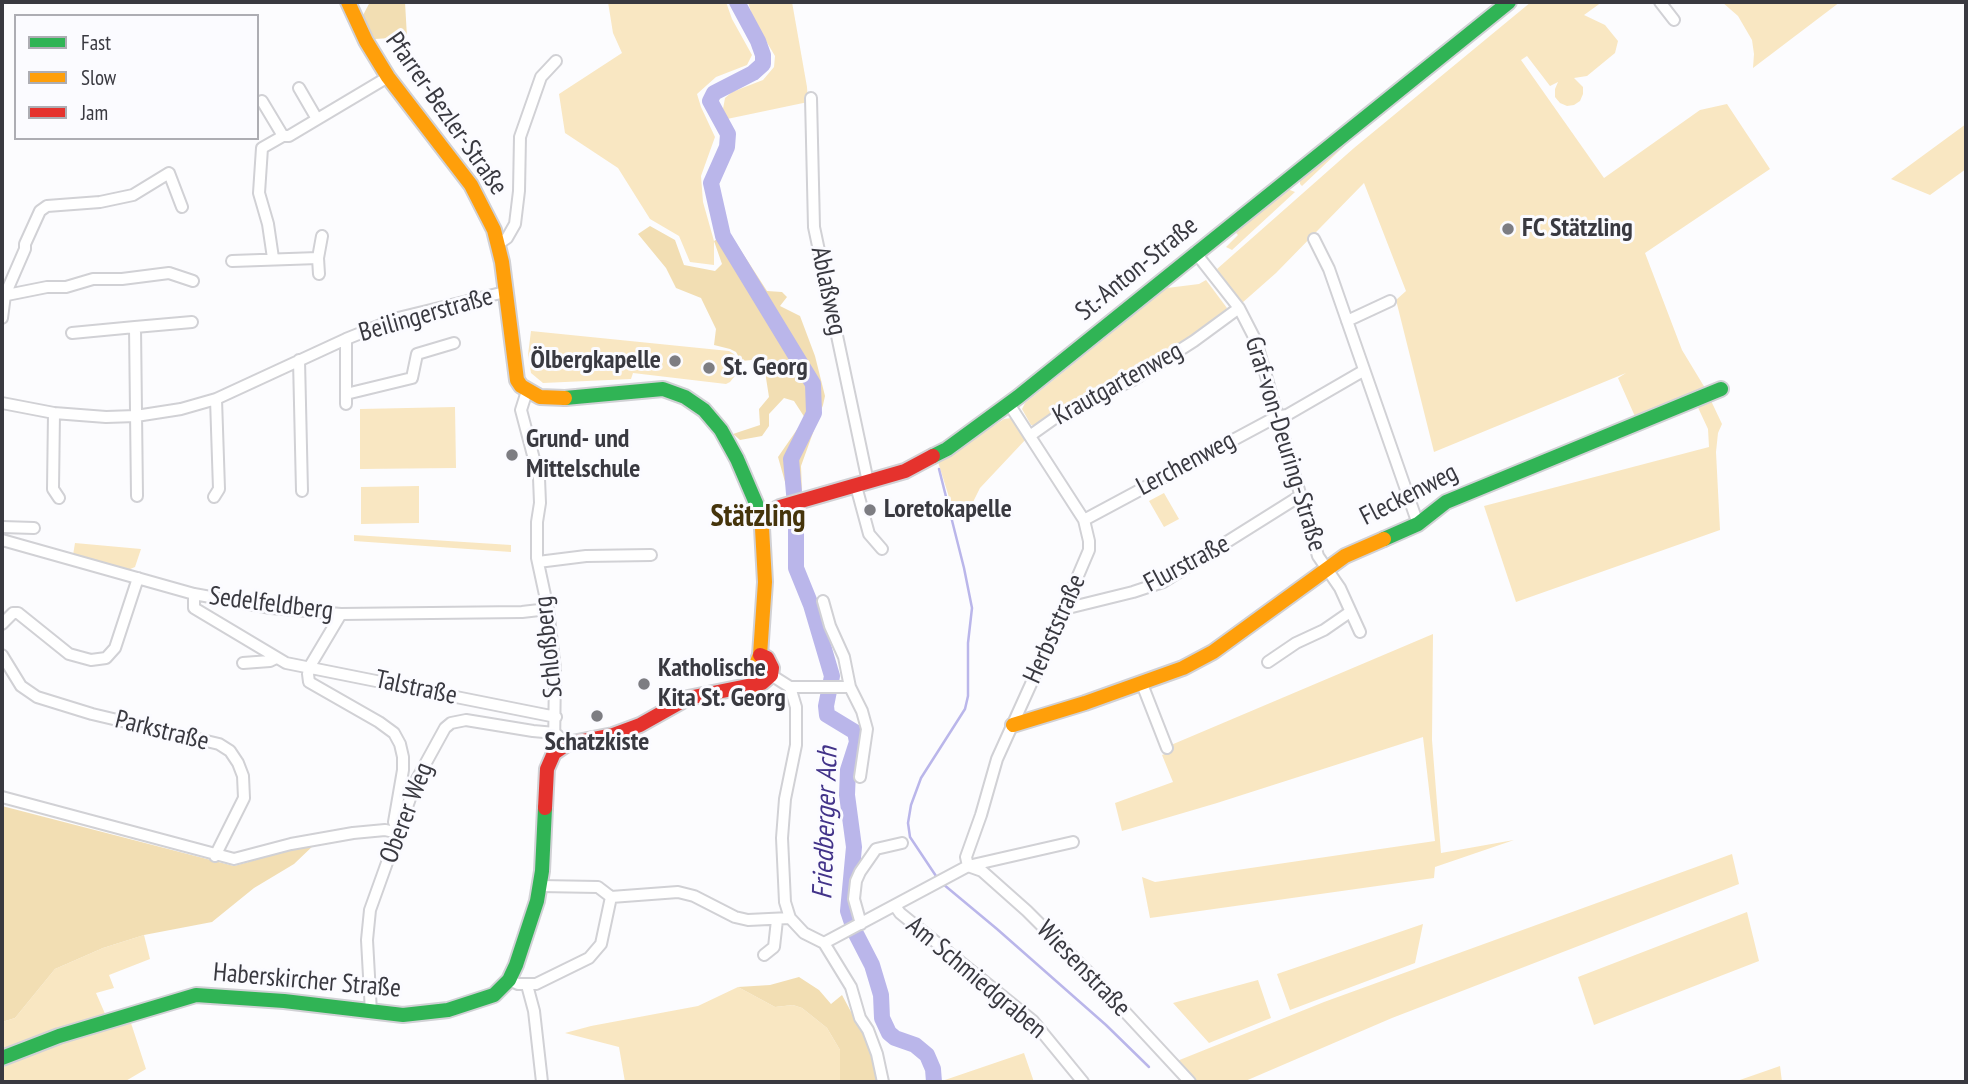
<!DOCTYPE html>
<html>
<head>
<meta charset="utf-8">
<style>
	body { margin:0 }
	#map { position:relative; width:1968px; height:1084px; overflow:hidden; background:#fcfcfe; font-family:"PT Sans Narrow",sans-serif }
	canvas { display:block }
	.frame { position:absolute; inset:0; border:4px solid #393940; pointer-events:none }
	.legend { position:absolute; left:14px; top:14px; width:245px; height:126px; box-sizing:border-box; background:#fbfbff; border:2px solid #adadb3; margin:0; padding:9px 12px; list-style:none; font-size:21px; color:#393940 }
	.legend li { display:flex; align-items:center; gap:14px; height:35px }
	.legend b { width:35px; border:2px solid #adadb3 }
</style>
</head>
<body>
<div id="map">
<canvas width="1968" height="1084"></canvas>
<div class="frame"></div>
<ul class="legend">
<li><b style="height:9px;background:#30b455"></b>Fast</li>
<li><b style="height:9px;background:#ff9f0a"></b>Slow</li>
<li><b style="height:9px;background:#e5322d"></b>Jam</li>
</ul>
</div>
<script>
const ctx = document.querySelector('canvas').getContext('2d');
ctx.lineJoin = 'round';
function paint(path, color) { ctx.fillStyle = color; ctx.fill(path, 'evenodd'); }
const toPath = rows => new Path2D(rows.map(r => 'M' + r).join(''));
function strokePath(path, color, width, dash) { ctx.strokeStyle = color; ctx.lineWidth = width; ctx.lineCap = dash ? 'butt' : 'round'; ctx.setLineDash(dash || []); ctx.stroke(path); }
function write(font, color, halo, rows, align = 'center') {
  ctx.font = font + ' "PT Sans Narrow",sans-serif'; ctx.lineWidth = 6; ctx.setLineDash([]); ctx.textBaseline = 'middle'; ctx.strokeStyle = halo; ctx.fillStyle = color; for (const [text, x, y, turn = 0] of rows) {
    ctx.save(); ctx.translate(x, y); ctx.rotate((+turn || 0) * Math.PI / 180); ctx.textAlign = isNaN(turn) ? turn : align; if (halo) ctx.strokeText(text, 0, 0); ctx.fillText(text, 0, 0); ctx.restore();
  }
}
const green = toPath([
	[608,2,726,2,732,19,752,55,747,65,716,77,697,94,701,107,715,137,701,176,703,202,714,241,714,265,690,262,679,236,650,219,618,168,565,133,559,94,622,53,613,33],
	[748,2,792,2,807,87,808,102,727,119,723,109,725,98,732,92,763,80,774,67,775,56,753,19],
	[1531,2,1602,2,1584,15,1605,25,1618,41,1615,53,1587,76,1574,78,1583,87,1583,94,1580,101,1574,105,1567,106,1560,103,1555,97,1555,89,1558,82,1550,86,1527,56,1521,60,1604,178,1700,110,1727,104,1770,169,1645,253,1682,350,1705,388,1722,424,1718,433,1716,452,1720,530,1516,602,1484,506,1709,447,1708,429,1694,399,1637,421,1618,378,1626,373,1434,452,1396,300,1406,291,1364,183,1276,273,1242,303,1217,269,1354,148],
	[1722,2,1840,2,1753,68,1754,54,1752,40,1738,16],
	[1380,111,1385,113,1355,136,1302,186,1300,184,1300,177],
	[1966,124,1966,169,1930,195,1891,179],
	[1285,188,1295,192,1232,250,1226,247,1238,235,1236,233,1246,219],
	[1206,280,1227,308,1220,318,1122,382,1038,426,1031,425,1022,409,1025,403,1167,288,1199,284],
	[531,331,729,351,734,354,739,363,738,372,730,382,726,384,633,373,631,379,543,383,531,373,528,355],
	[455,407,456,468,360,469,360,409],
	[1011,418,1016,420,1027,438,980,488,973,502,954,513,938,462,1004,419],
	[419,486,419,523,361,524,361,487],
	[1164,493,1179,519,1164,527,1149,501],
	[354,535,511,545,511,552,354,541],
	[75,543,141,549,135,567,128,570,73,555],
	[1433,634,1432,740,1441,853,1514,840,1435,867,1434,878,1150,918,1142,877,1155,882,1435,841,1423,737,1217,803,1122,831,1115,803,1173,782,1162,755,1173,750,1171,745],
	[1732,854,1739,884,1392,1018,1243,1082,1195,1082,1177,1061,1324,1002],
	[1747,912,1759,961,1594,1025,1578,977],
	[1423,924,1415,963,1290,1010,1277,974],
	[144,935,150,959,109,975,114,988,96,993,106,1016,2,1052,2,1022,15,1018,55,969,103,948],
	[1258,980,1271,1018,1209,1043,1173,1003],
	[738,987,775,1007,793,1005,802,1008,827,1028,840,1050,840,1082,625,1082,619,1047,565,1033,591,1026,698,1006],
	[130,1020,146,1069,124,1082,2,1082,2,1068,8,1065,65,1042],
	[1024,1053,1034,1082,939,1082],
	[1780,1066,1782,1082,1734,1082]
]);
const forest = toPath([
	[370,2,405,2,407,37,375,39,362,17],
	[650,226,675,240,684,265,715,271,722,264,714,241,729,232,767,291,782,292,787,297,780,306,800,316,815,356,825,396,823,405,801,466,802,492,789,496,778,457,805,418,794,401,784,398,769,414,769,426,762,436,740,440,733,434,760,425,759,409,769,397,763,359,741,361,736,352,730,349,714,345,716,329,701,298,676,288,666,268,638,234],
	[2,806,234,866,316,843,294,864,254,888,212,922,144,935,103,948,55,969,15,1018,2,1022],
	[799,977,819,990,831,1004,842,995,871,1049,877,1082,840,1082,840,1050,827,1028,802,1008,793,1005,775,1007,738,987,770,985]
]);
const stream = toPath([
	[938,879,910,837,908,823,911,805,921,778,965,709,968,696,968,643,972,608,964,568,939,469],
	[943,884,997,929,1106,1025,1149,1067]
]);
const river = toPath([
	[737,2,758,41,763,55,763,64,753,73,714,93,710,101,728,134,727,147,711,183,723,236,813,384,814,413,791,459,796,516,796,568,811,605,832,676,826,706,827,715,855,732,857,742,848,770,847,795,854,847,848,911,855,932,872,965,881,995,882,1018,889,1033,895,1038,915,1045,927,1055,933,1069,934,1082]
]);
const street = toPath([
	[1660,2,1674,20],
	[299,88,317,119],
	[811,98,814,227,868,482],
	[262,101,283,136],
	[1314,239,1329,269,1418,524],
	[498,244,507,238,515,224,519,191,520,137,541,77,556,61],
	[1195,252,1239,308,1256,341,1318,556,1340,588,1360,632],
	[273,258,268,224,259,193,262,148,283,136,289,136,388,77],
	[318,258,319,274],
	[232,261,318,258,322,236],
	[2,296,47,287,66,287,93,279,122,279,169,273,193,281],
	[2,318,5,295,25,249,25,244,40,211,47,206,100,202,133,195,169,173,182,207],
	[1347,321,1390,301],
	[72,333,135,327],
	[346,339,346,404],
	[299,360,302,491],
	[527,391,521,410,539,478,540,503,537,522,537,558,548,609,555,669,554,753],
	[346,394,412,378,417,354,454,343],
	[2,403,54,413,106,417,136,416,181,409,216,399,346,339,398,318,505,292],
	[54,413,53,489,59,498],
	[1031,435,1062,413,1133,380,1194,341,1239,308],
	[856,486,869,534,882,549],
	[137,496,135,327,192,322],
	[214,497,219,489,216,399],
	[1084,520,1276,417,1287,415,1363,371],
	[2,527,34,528],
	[2,540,194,594,271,608,341,614,522,612,548,609],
	[538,562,586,556,651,555],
	[194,594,194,608,199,611,286,663,556,717],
	[823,601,830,626,844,657,850,687,862,711,867,729,860,777],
	[1064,609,1133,592,1163,582,1300,496],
	[341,614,310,666,308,674,309,682,379,722,394,733,400,744,403,757,403,770,394,822,399,833],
	[2,624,13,613,18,613,69,654,91,660,106,658,115,648,138,578],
	[2,655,21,686,37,697,92,714,219,744,230,751,238,763,243,776,244,798,215,856],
	[1268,662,1296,643,1324,630,1350,612],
	[243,663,270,661,276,658],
	[771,675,790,687,796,707,796,745,785,799,782,838,785,902,790,918,804,933,824,943,851,987,860,1018,868,1030,877,1054,883,1082],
	[1142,684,1167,748],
	[790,687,850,687],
	[2,797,234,859,291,844,353,833,385,830,399,833],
	[968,866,966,857,981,815,997,759,1045,653,1089,550,1089,541,1084,520,1009,404],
	[968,866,982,871,1027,911,1089,973,1190,1082],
	[540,886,598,887,611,897],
	[895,906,900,913,1033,1021,1083,1082],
	[861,924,854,899,856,881,860,872,876,849,902,843],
	[824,943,968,866,1073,842],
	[764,955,774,947,777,920],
	[509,980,518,984,536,984,589,958,601,944,611,897,678,892,694,896,735,917,748,920,790,918],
	[527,985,534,1011,542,1082],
	[371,1012,367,940,370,910,417,779,445,728,451,723,466,720,533,731,555,733,567,744]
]);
const fast = toPath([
	[565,398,663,389,685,397,704,410,721,430,737,459,758,508,764,515],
	[933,456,947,449,1018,397,1509,2],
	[1384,539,1418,524,1446,502,1721,389],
	[2,1058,59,1036,196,995,284,1001,403,1015,448,1010,494,995,509,980,516,965,537,901,542,871,545,808]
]);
const slow = toPath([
	[348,2,366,41,388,77,471,185,494,230,502,262,517,380,521,386,540,397,565,398],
	[754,685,754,669,760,655,765,582,762,528,764,515],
	[1013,725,1085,703,1183,668,1213,652,1345,556,1384,539]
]);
const jam = toPath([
	[764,515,780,507,905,471,933,456],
	[545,808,547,769,554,753,567,744,613,735,640,725,688,698,762,683,771,675,772,668,767,658,760,655]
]);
const markers = [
	[1508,229,7,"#7d7d82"],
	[675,361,7,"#7d7d82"],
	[709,368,7,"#7d7d82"],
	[512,455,7,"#7d7d82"],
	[870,510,7,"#7d7d82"],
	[644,684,7,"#7d7d82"],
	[597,716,7,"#7d7d82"]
];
const streetNames = [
	["Pfarrer-Bezler-Straße",446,114,55],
	["St.-Anton-Straße",1137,269,-39],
	["Ablaßweg",828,291,78],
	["Beilingerstraße",426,315,-16],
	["Krautgartenweg",1118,384,-29],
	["Graf-von-Deuring-Straße",1285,444,73],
	["Lerchenweg",1186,464,-28],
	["Fleckenweg",1409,495,-27],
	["Flurstraße",1187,564,-28],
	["Sedelfeldberg",271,604,7],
	["Herbststraße",1055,629,-66],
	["Schloßberg",549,647,-96],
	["Talstraße",416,688,12],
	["Parkstraße",162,731,14],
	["Oberer Weg",407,813,-69],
	["Wiesenstraße",1083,969,46],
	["Am Schmiedgraben",976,978,40],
	["Haberskircher Straße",307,981,5]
];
const poiNames = [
	["FC Stätzling",1522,229],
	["Ölbergkapelle",661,361,"right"],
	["St. Georg",723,368],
	["Grund- und",526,440],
	["Mittelschule",526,470],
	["Loretokapelle",884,510],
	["Katholische",658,669],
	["Kita St. Georg",658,699],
	["Schatzkiste",597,743,"center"]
];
const waterNames = [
	["Friedberger Ach",826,823,-88]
];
const quarterNames = [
	["Stätzling",758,517]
];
paint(green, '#f9e7c2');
paint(forest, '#f2deb3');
strokePath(stream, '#bab6ea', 2.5);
strokePath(river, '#bab6ea', 16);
strokePath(street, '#d1d1d5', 14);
strokePath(fast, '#d1d1d5', 18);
strokePath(slow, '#d1d1d5', 18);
strokePath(jam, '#d1d1d5', 18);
strokePath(street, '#fff', 10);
strokePath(fast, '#30b455', 14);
strokePath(slow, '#ff9f0a', 14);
strokePath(jam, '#e5322d', 14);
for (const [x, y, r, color] of markers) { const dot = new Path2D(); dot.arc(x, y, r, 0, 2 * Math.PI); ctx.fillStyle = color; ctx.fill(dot); strokePath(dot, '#fbfbff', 2.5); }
write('26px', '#393940', '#fbfbff', streetNames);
write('bold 26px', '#393940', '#fbfbff', poiNames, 'left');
write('italic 28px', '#423389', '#fbfbff', waterNames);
write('bold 30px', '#45340b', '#fbfbff', quarterNames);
</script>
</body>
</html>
